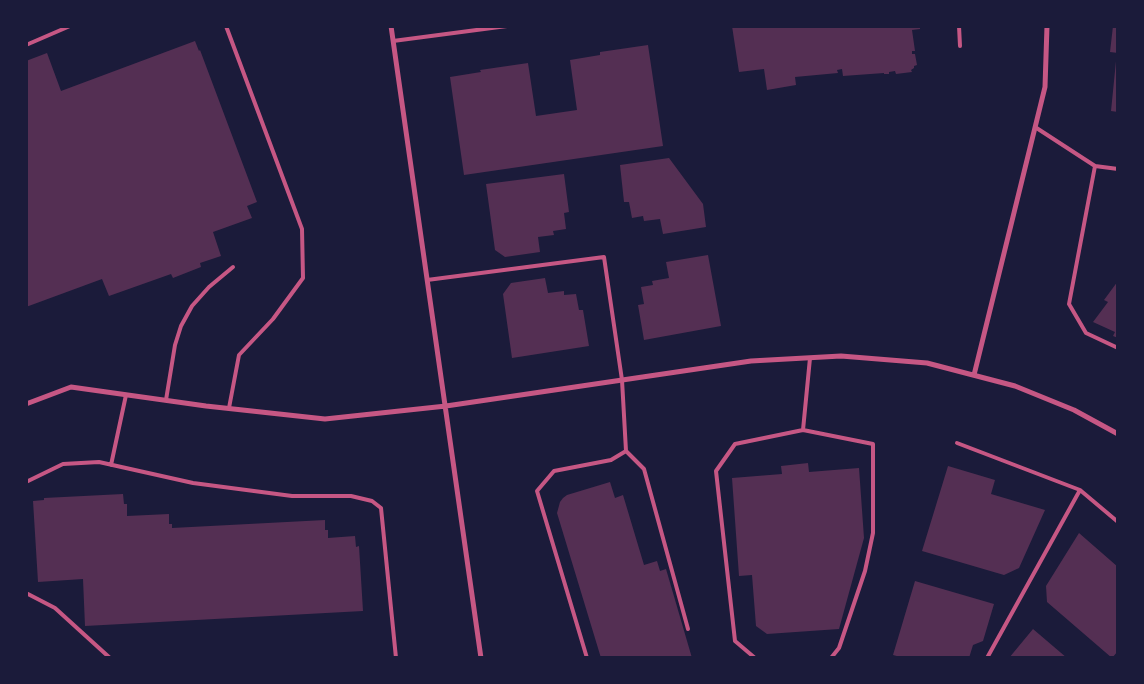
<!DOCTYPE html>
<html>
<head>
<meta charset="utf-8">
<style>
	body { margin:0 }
	#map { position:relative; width:1144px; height:684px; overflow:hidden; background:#1b1b3a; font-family:"Archivo Narrow",sans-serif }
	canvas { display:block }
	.frame { position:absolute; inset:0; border:28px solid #1b1b3a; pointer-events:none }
</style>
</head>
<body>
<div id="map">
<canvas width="1144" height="684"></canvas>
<div class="frame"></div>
</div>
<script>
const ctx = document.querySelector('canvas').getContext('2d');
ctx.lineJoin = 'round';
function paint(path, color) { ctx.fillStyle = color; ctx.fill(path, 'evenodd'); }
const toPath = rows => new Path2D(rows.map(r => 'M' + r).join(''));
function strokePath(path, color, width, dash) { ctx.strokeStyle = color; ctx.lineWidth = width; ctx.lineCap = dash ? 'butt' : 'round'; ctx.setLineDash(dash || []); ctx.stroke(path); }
const building = toPath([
	[732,26,920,26,920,29,912,30,915,51,912,51,912,54,915,54,917,65,914,66,914,68,911,70,912,72,896,74,895,71,889,72,889,74,884,74,884,73,843,76,842,69,837,70,838,73,795,77,796,85,767,90,764,69,739,72],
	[1113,26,1118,26,1118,53,1110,52],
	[195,41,199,51,200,50,257,202,247,206,252,218,213,232,221,256,200,263,201,267,173,278,171,274,109,296,102,279,26,307,26,61,47,53,61,91],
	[648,45,663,146,464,175,450,77,481,72,480,70,528,63,536,116,577,110,570,60,600,55,600,52],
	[1116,61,1118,61,1118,112,1111,111],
	[669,158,703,204,706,227,663,234,660,219,644,221,643,216,632,218,629,202,624,202,620,165],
	[564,174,569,212,564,213,566,229,553,231,554,235,538,237,540,252,505,257,495,250,486,184],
	[708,255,721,326,644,340,638,305,644,304,641,287,653,285,652,281,669,278,666,262],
	[545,278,548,293,564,291,564,295,576,294,579,310,583,310,589,346,512,358,503,294,511,283],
	[1118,281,1118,338,1113,336,1115,332,1093,322,1108,302,1104,300],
	[808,463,809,472,859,468,864,538,839,629,767,634,756,626,752,575,739,576,732,478,782,474,781,466],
	[948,466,995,480,991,494,1045,510,1019,568,1004,575,922,551],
	[610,482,615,498,623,495,644,565,657,561,660,571,666,569,692,658,601,658,557,513,560,502,563,498,567,495],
	[123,494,124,504,127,504,127,516,169,514,169,524,172,524,172,528,325,520,325,530,328,530,328,538,355,536,356,547,359,546,363,611,85,626,83,579,38,582,33,501,44,500,44,498],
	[1079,533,1118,567,1118,651,1112,658,1047,602,1046,586],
	[915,581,994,604,983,641,973,645,969,658,904,658,893,655],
	[1033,629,1067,658,1009,658]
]);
const path = toPath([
	[26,657,28,658]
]);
const service = toPath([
	[226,26,302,229,303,278,273,319,239,355,229,408],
	[959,26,960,46],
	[393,41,507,26],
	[26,45,70,26],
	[1035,127,1095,166,1118,169],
	[1095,166,1069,304,1086,333,1118,348],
	[427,280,604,257,622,380,626,451,644,469,688,629],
	[166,400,175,345,181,326,192,306,209,287,233,267],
	[803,430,810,358],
	[957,443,1080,490],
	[111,465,126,395],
	[26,482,63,464,99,462,193,483,292,496,351,496,372,501,381,508,396,658],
	[26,593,55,608,110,658],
	[587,658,537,491,554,471,611,460,626,451],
	[755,658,735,641,716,471,735,444,803,430,873,444,873,533,865,571,839,648,831,658],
	[987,658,1080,490,1118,522]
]);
const minor = toPath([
	[391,26,481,658],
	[974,375,1045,87,1047,26],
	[26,404,71,387,206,406,325,419,446,406,751,361,841,356,927,363,1015,386,1074,410,1118,434]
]);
paint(building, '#542f53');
strokePath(path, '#ff6b9d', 3);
strokePath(service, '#c65784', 4);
strokePath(minor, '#c65784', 5);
</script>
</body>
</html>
